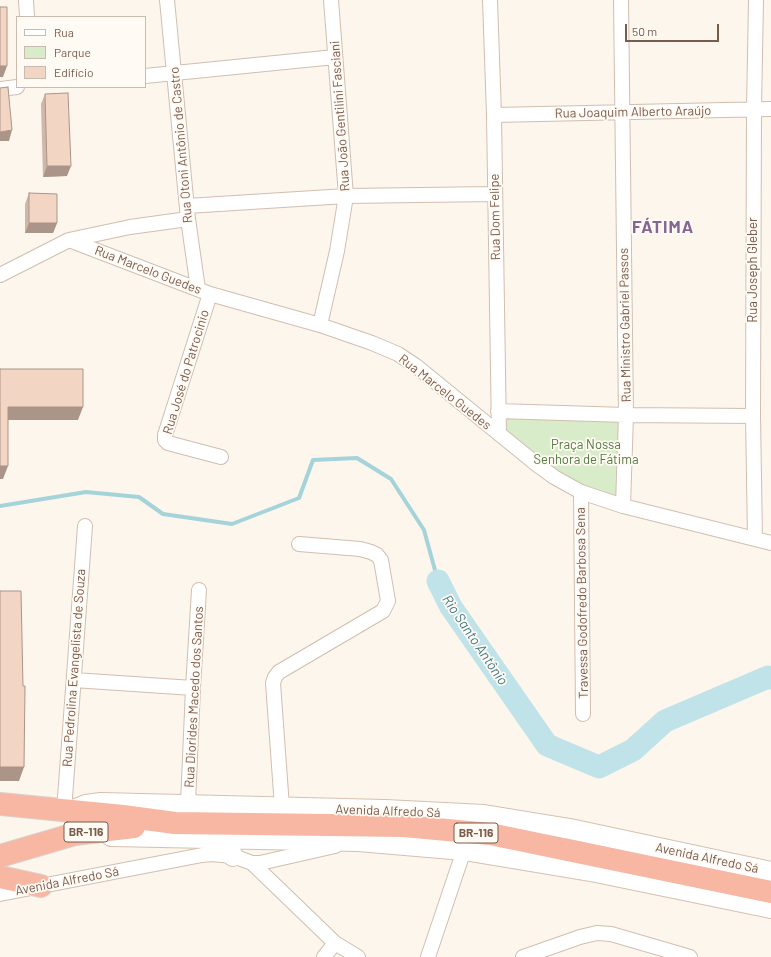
<!DOCTYPE html>
<html>
<head>
<meta charset="utf-8">
<style>
	body { margin:0 }
	#map { position:relative; width:771px; height:957px; overflow:hidden; background:#fdf6ec; font-family:Barlow,sans-serif }
	canvas { display:block }
	.legend { position:absolute; left:16px; top:16px; width:130px; height:72px; box-sizing:border-box; background:#fffaf3; border:1px solid #cabbb1; margin:0; padding:5px 7px; list-style:none; font-size:12px; color:#7a5c4d }
	.legend li { display:flex; align-items:center; gap:8px; height:20px }
	.legend b { width:20px; border:1px solid #cabbb1 }
	.scale { position:absolute; left:625px; top:24px; width:94px; height:18px; box-sizing:border-box; border:2px solid #7a5c4d; border-top:0; padding-left:5px; font-size:12px; line-height:14px; white-space:nowrap; color:#7a5c4d; -webkit-text-stroke:3px #fffaf3; paint-order:stroke }
</style>
</head>
<body>
<div id="map">
<canvas width="771" height="957"></canvas>
<ul class="legend">
<li><b style="height:5px;background:#fff"></b>Rua</li>
<li><b style="height:11px;background:#d8ecc9"></b>Parque</li>
<li><b style="height:11px;background:#f3d5c3"></b>Edifício</li>
</ul>
<div class="scale">50 m</div>
</div>
<script>
const ctx = document.querySelector('canvas').getContext('2d');
ctx.lineJoin = 'round';
function paint(path, color) { ctx.fillStyle = color; ctx.fill(path, 'evenodd'); }
const toPath = rows => new Path2D(rows.map(r => 'M' + r).join(''));
function strokePath(path, color, width, dash) { ctx.strokeStyle = color; ctx.lineWidth = width; ctx.lineCap = dash ? 'butt' : 'round'; ctx.setLineDash(dash || []); ctx.stroke(path); }
function write(font, color, halo, rows, align = 'center') {
  ctx.font = font + ' Barlow,sans-serif'; ctx.lineWidth = 3.5; ctx.setLineDash([]); ctx.textBaseline = 'middle'; ctx.strokeStyle = halo; ctx.fillStyle = color; for (const [text, x, y, turn = 0] of rows) {
    ctx.save(); ctx.translate(x, y); ctx.rotate((+turn || 0) * Math.PI / 180); ctx.textAlign = isNaN(turn) ? turn : align; if (halo) ctx.strokeText(text, 0, 0); ctx.fillText(text, 0, 0); ctx.restore();
  }
}
const green = toPath([
	[507,416,624,418,622,500,579,489,506,437]
]);
const stream = toPath([
	[0,506,86,492,139,497,163,514,232,524,299,498,313,460,357,458,391,479,424,530,438,581]
]);
const river = toPath([
	[438,581,451,607,547,745,599,767,633,750,665,721,768,677,771,678]
]);
const street = toPath([
	[26,0,27,17],
	[167,0,188,219,198,289],
	[490,0,494,115,499,434],
	[621,0,626,415,623,506],
	[145,76,335,57],
	[0,89,17,87],
	[494,115,771,109],
	[187,206,346,196,494,194],
	[69,240,130,227,188,219],
	[0,275,69,240,210,294,320,325,372,343,398,354,416,366,535,463,554,477,581,492,623,506,771,543],
	[210,294,165,435,165,440,168,443,221,457],
	[320,325,337,251,346,196,331,0],
	[498,411,626,415,753,416],
	[581,492,583,714],
	[755,539,753,416,754,109,756,0],
	[74,680,193,688],
	[188,804,193,688,199,590],
	[282,807,273,683,275,677,279,672,383,611,388,601,381,560,377,555,371,552,360,549,299,544],
	[64,811,85,526],
	[252,863,335,943,358,957],
	[0,894,202,855,211,854,233,856,252,863,260,863,335,846],
	[324,957,335,943],
	[428,957,464,850],
	[523,957,580,937,597,933,611,934,690,957]
]);
const secondary = toPath([
	[74,810,86,805,101,803,385,810,484,815,570,829,771,872],
	[111,836,358,841,464,850,596,872,771,908],
	[217,838,233,856]
]);
const highway = toPath([
	[0,804,123,816,175,823,404,826,490,834,771,892],
	[0,856,75,834,134,827],
	[0,877,41,886]
]);
const wall = toPath([
	[45,94,67,176,43,177,41,104],
	[29,193,57,223,53,233,25,233,25,204]
]);
const shadedWall = toPath([
	[0,66,7,66,3,77,0,77],
	[12,130,9,141,0,141,0,132],
	[47,166,71,166,67,176,43,177],
	[29,223,57,223,53,233,25,233],
	[8,407,83,407,78,420,3,420],
	[0,466,8,466,3,479,0,479],
	[0,767,24,767,19,781,0,781]
]);
const building = toPath([
	[0,7,7,7,7,66,0,66,0,7],
	[8,87,12,130,0,132,0,88,8,87],
	[68,93,71,166,47,166,45,94,68,93],
	[29,193,57,194,57,223,29,223,29,193],
	[0,369,83,369,83,407,8,407,8,466,0,466,0,369],
	[0,591,21,591,23,686,25,686,24,767,0,767,0,591]
]);
const shields = [
	[86,832,44],
	[476,833,44]
];
const shieldNames = [
	["BR-116",86,832],
	["BR-116",476,833]
];
const streetNames = [
	["Rua Joaquim Alberto Araújo",633,112,-1],
	["Rua João Gentilini Fasciani",340,116,-94],
	["Rua Otoni Antônio de Castro",181,145,-95],
	["Rua Dom Felipe",495,217,-91],
	["Rua Marcelo Guedes",148,270,21],
	["Rua Joseph Gleber",753,270,-90],
	["Rua Ministro Gabriel Passos",625,325,-91],
	["Rua José do Patrocinio",186,372,-73],
	["Rua Marcelo Guedes",445,392,38],
	["Travessa Godofredo Barbosa Sena",582,603,-91],
	["Rua Pedrolina Evangelista de Souza",74,668,-86],
	["Rua Diorides Macedo dos Santos",194,697,-87],
	["Avenida Alfredo Sá",388,811,2],
	["Avenida Alfredo Sá",707,858,12],
	["Avenida Alfredo Sá",67,881,-11]
];
const parkNames = [
	["Praça Nossa",586,445],
	["Senhora de Fátima",586,460]
];
const waterNames = [
	["Rio Santo Antônio",475,640,56]
];
const districtNames = [
	["FÁTIMA",663,227]
];
paint(green, '#d8ecc9');
strokePath(stream, '#a5d3da', 4);
strokePath(river, '#bfe3e8', 23);
strokePath(street, '#d1beb0', 16);
strokePath(secondary, '#d6c0b0', 22);
strokePath(highway, '#dad1cd', 24);
strokePath(street, '#fff', 14);
strokePath(secondary, '#fff', 20);
strokePath(highway, '#f7b7a3', 22);
paint(wall, '#d1b7a8');
paint(shadedWall, '#aa9588');
paint(building, '#f3d5c3');
strokePath(building, '#aa9588', 1);
for (const [x, y, w] of shields) { const box = new Path2D(); box.roundRect(x - w / 2, y - 10, w, 20, 3); ctx.fillStyle = '#fffaf3'; ctx.fill(box); strokePath(box, '#7a5c4d', 1); }
write('bold 12px', '#7a5c4d', null, shieldNames);
write('13px', '#7a5c4d', '#fffaf3', streetNames);
write('13px', '#537a41', '#fffaf3', parkNames);
write('italic 14px', '#437c86', '#fffaf3', waterNames);
ctx.letterSpacing = '1px';
write('bold 17px', '#846695', '#fffaf3', districtNames);
ctx.letterSpacing = '0px';
</script>
</body>
</html>
